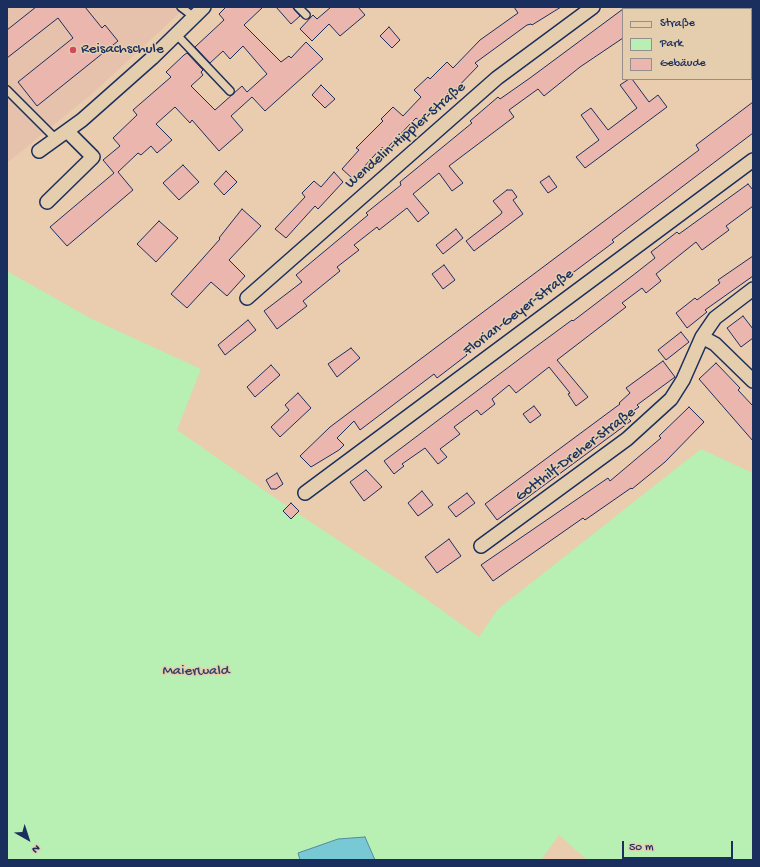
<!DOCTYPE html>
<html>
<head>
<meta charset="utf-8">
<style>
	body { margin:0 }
	#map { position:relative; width:760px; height:867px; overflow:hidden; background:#eaccaf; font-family:"Gochi Hand",sans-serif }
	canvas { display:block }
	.frame { position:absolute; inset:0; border:8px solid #1b2f5e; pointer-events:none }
	.legend { position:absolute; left:622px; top:8px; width:130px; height:72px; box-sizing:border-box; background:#e5ceae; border:1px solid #948e8e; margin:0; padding:5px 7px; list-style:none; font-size:12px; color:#1b2f5e }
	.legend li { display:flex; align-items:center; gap:8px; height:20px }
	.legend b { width:20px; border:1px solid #948e8e }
	.north { position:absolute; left:8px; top:819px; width:40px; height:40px; -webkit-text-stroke:3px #e5ceae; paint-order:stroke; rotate:141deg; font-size:11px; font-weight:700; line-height:16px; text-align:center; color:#1b2f5e }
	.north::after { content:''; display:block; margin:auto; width:14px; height:18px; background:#1b2f5e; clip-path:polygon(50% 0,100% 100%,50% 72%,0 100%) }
	.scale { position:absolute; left:622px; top:841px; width:111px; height:18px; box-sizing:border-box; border:2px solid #1b2f5e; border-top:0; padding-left:5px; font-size:12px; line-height:14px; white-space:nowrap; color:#1b2f5e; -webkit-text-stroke:3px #e5ceae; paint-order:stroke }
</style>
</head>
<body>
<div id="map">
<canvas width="760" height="867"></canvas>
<div class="frame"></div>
<ul class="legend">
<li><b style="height:5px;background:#e5ceae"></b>Straße</li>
<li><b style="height:11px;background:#b8efb2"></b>Park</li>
<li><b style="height:11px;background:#eab6ad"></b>Gebäude</li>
</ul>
<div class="north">N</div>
<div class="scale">50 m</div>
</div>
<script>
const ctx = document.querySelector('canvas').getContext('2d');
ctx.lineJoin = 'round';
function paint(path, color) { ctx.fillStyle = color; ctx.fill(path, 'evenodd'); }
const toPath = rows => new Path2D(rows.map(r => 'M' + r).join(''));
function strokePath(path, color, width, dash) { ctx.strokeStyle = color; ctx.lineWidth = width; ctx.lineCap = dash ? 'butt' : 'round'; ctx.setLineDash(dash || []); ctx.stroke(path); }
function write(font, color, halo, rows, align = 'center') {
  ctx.font = font + ' "Gochi Hand",sans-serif'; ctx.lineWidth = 3; ctx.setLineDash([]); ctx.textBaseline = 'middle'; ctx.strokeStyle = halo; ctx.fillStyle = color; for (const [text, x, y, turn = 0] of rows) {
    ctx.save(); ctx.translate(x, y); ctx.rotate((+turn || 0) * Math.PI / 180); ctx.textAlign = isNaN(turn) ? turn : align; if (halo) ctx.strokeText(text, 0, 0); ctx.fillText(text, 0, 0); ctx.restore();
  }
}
const built = toPath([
	[7,7,186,7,93,93,7,163]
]);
const green = toPath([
	[7,271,90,318,201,369,177,430,300,515,408,586,479,637,498,609,701,449,753,473,753,860,587,860,559,835,541,860,7,860]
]);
const water = toPath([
	[365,837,375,860,300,860,298,853,338,839,365,837]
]);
const building = toPath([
	[36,7,85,7,102,28,105,25,118,41,37,106,18,82,73,38,58,18,7,58,7,30,36,7],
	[226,7,263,7,244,25,281,62,289,56,291,58,306,42,323,59,265,111,252,97,231,116,243,130,219,151,192,120,190,123,175,107,156,124,172,140,157,153,151,146,141,155,138,153,118,172,133,190,67,246,50,227,114,173,103,160,120,146,113,138,137,115,133,110,171,77,166,72,184,55,187,53,203,70,201,72,203,75,191,86,215,110,242,86,247,92,267,74,243,46,230,59,223,51,210,63,195,47,224,20,219,14,226,7],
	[276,7,292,7,300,16,291,24,276,7],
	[331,7,358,7,365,15,340,36,329,24,312,41,300,29,313,15,317,19,331,7],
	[514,7,561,7,532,25,531,24,527,25,475,63,478,66,452,93,450,91,420,121,416,118,385,150,382,147,353,179,342,169,359,150,356,148,383,121,381,119,393,107,403,116,421,97,414,90,428,77,430,79,447,62,453,68,480,40,518,13,514,7],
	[623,9,623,38,580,67,544,96,538,89,509,110,514,117,449,166,463,183,452,191,439,173,413,194,429,213,418,222,407,208,379,230,377,227,354,245,359,250,337,267,340,271,303,301,307,306,277,329,264,311,302,282,296,275,368,215,366,213,401,185,400,182,472,123,470,121,498,97,500,99,530,78,623,9],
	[389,27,400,40,392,48,380,36,389,27],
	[629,79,632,79,649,102,658,95,667,107,585,168,576,157,599,140,581,115,591,108,608,130,637,108,620,85,629,79],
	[321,85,335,99,325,108,312,95,321,85],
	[753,102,753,133,612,240,614,242,465,353,467,355,437,378,434,374,360,430,354,421,337,438,344,445,339,450,311,467,300,456,330,427,699,150,696,145,753,102],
	[183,165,199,182,179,200,163,183,183,165],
	[226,171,237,182,224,195,214,184,226,171],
	[334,172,343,182,318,209,315,206,286,238,275,229,305,197,302,193,314,181,321,187,334,172],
	[549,176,557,187,548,193,540,182,549,176],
	[748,184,753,190,753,206,726,226,729,230,702,250,696,242,656,274,661,281,646,293,642,288,622,303,626,307,557,360,588,397,576,406,568,394,570,393,549,367,516,393,509,385,492,399,495,404,481,415,477,410,454,427,460,434,440,449,447,457,438,464,425,448,402,464,404,466,394,474,384,461,534,348,572,320,573,321,632,276,655,258,651,252,677,232,679,234,748,184],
	[507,190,512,190,517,197,513,200,523,214,474,251,466,241,501,214,502,212,493,201,507,190],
	[242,209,261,226,229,260,245,276,227,296,211,282,187,308,171,294,220,239,219,238,242,209],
	[159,221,178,238,156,262,137,244,159,221],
	[456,229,463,238,443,254,436,245,456,229],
	[753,256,753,276,705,310,707,312,687,328,676,313,695,298,697,300,720,283,718,280,753,256],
	[444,265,455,280,443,289,432,274,444,265],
	[743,316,753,329,753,338,741,347,727,328,743,316],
	[248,320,256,330,225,355,218,345,248,320],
	[681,332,689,342,666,360,658,350,681,332],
	[351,348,360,358,337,377,328,364,351,348],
	[663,361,675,377,637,405,639,407,626,416,631,421,497,520,485,504,620,404,619,403,630,393,626,388,663,361],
	[716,363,740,388,738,390,753,406,753,441,699,379,716,363],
	[271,365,280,375,255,397,247,387,271,365],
	[298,393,311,408,280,437,271,427,289,410,285,405,298,393],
	[534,406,541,415,530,423,523,414,534,406],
	[689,407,704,422,665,462,632,489,631,488,585,520,583,518,493,581,481,565,608,478,610,481,661,438,659,436,689,407],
	[366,470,382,487,364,501,350,482,366,470],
	[277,473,283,484,276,489,271,489,266,480,277,473],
	[422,491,433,505,418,516,408,503,422,491],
	[467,493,475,503,456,517,448,507,467,493],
	[291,503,299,511,291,519,283,511,291,503],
	[449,539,461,556,437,573,425,557,449,539]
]);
const lane = toPath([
	[181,7,194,17],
	[298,7,306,15],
	[176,34,230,91],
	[7,90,56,139]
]);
const street = toPath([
	[39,151,82,120,152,58,204,7],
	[47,202,93,157,67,131],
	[247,298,497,78,593,7],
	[702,337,715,344,753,381],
	[305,493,753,160],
	[481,546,627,439,671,399,683,380,702,337,715,318,753,289]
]);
const markers = [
	[73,50,4,"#d1495b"]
];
const poiNames = [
	["Reisachschule",81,50]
];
const streetNames = [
	["Wendelin-Hippler-Straße",406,136,-41],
	["Florian-Geyer-Straße",519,313,-37],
	["Gotthilf-Dreher-Straße",576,455,-37]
];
const parkNames = [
	["Maierwald",196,672]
];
paint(built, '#e6c2ac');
paint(green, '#b8efb2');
paint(water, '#78c9d3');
strokePath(water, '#538ba4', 1);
paint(building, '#eab6ad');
strokePath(building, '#1b2f5e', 1);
strokePath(lane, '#1b2f5e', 10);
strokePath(street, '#1b2f5e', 16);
strokePath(lane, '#e5ceae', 7);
strokePath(street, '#e5ceae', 13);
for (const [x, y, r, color] of markers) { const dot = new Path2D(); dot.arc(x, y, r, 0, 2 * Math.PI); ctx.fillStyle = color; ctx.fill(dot); strokePath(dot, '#e5ceae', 1.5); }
write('15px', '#1b2f5e', '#e5ceae', poiNames, 'left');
write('15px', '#1b2f5e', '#e5ceae', streetNames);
write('15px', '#2b4266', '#e5ceae', parkNames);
</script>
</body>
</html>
